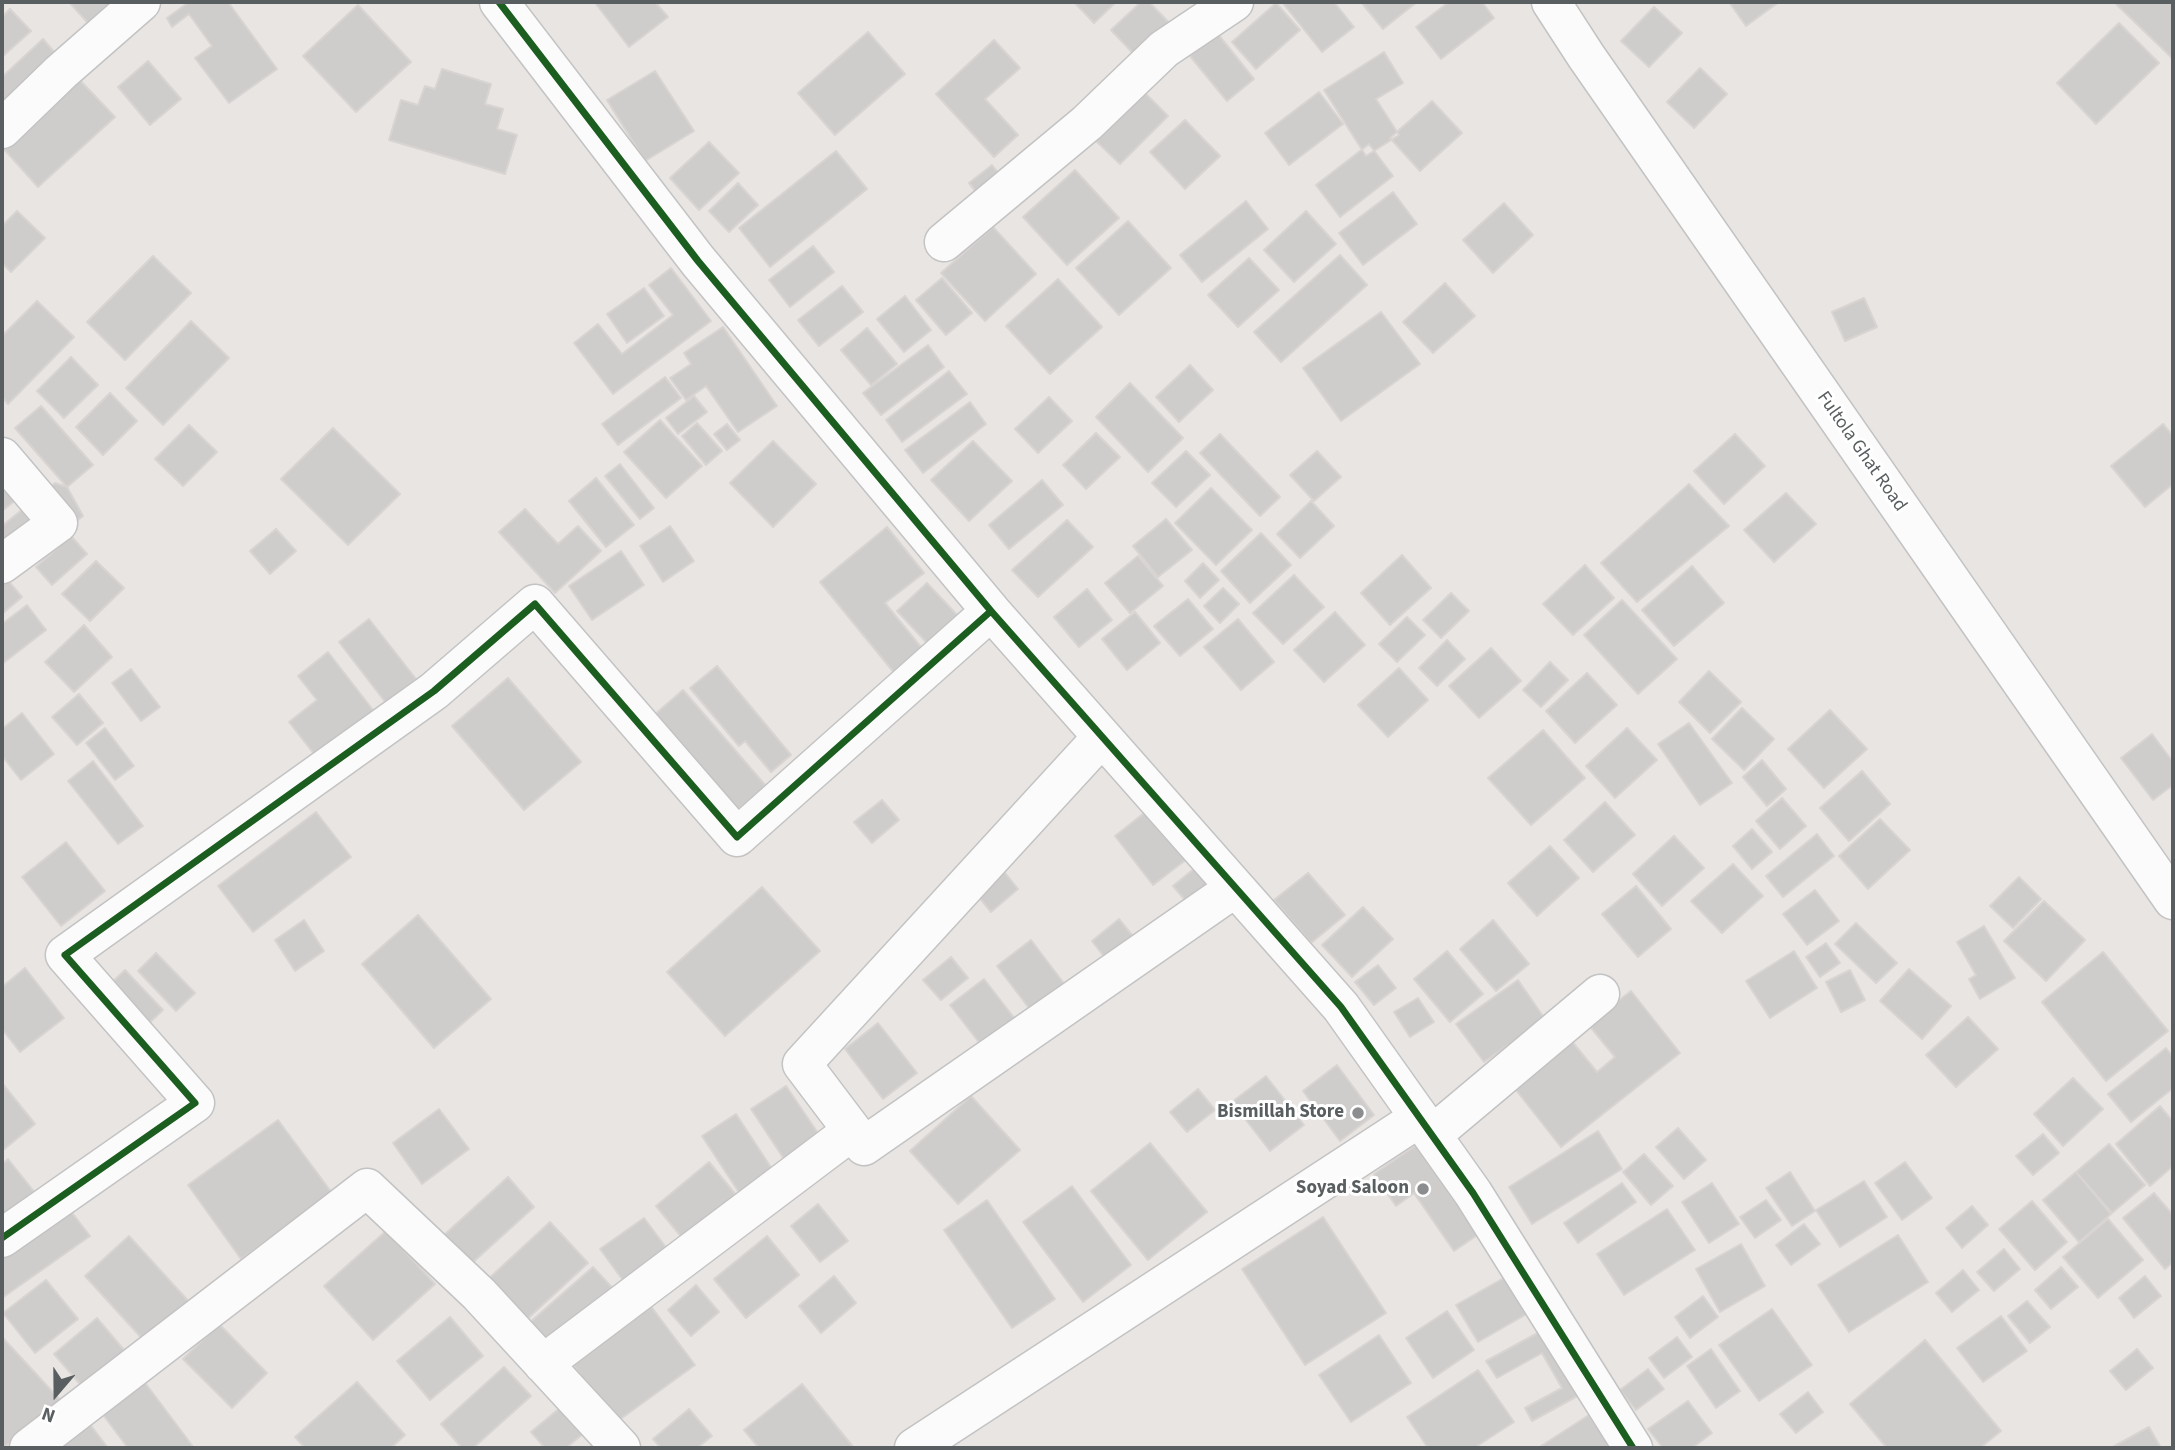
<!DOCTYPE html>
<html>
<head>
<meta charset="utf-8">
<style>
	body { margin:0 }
	#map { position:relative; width:2175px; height:1450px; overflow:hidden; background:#e8e5e3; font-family:"Source Sans 3",sans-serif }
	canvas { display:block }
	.frame { position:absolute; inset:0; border:4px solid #595e60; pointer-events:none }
	.north { position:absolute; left:21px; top:1359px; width:70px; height:70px; -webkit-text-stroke:5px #fff; paint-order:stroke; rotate:200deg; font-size:19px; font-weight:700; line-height:28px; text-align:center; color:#595e60 }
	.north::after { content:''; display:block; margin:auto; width:24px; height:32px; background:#595e60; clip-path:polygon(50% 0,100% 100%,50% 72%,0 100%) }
</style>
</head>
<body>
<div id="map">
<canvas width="2175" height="1450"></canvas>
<div class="frame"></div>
<div class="north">N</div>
</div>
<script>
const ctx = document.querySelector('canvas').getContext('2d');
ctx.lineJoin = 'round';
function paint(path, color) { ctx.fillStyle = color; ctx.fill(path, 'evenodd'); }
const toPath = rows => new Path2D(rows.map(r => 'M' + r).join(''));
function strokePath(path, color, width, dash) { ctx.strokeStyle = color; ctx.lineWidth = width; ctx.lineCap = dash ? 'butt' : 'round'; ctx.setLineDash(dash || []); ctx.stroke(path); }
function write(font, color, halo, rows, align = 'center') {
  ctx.font = font + ' "Source Sans 3",sans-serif'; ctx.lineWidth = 6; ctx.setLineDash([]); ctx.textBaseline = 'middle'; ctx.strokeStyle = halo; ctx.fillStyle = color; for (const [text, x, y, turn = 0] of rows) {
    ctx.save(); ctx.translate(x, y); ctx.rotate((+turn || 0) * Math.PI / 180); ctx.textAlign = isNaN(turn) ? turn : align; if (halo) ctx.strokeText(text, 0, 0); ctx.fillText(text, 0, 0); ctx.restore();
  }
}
const building = toPath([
	[69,2,130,2,97,33,69,2],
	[189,2,228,2,277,69,229,103,195,58,212,46,189,14,172,27,167,18,189,2],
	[599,2,655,2,668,17,629,47,596,4,599,2],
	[1074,2,1116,2,1094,23,1074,2],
	[1141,2,1149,2,1180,34,1146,67,1111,30,1141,2],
	[1282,2,1334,2,1354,27,1322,52,1282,2],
	[1361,2,1417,2,1383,29,1361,2],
	[1449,2,1482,2,1494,18,1441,59,1416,27,1449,2],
	[1729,2,1779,2,1746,26,1729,2],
	[2114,2,2173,2,2173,59,2114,2],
	[1276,3,1300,30,1256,69,1232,42,1276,3],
	[358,5,411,62,356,112,303,56,358,5],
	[1654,7,1682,33,1649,67,1621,41,1654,7],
	[10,9,31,31,2,57,2,17,10,9],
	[2119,23,2159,63,2096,124,2057,83,2119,23],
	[868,32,905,74,835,135,798,93,868,32],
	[1217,33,1254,79,1227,101,1190,56,1217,33],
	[43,39,63,62,2,117,2,77,43,39],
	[994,40,1020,68,985,99,1018,135,994,157,936,94,994,40],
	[1384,52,1403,83,1376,99,1399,135,1366,156,1324,90,1384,52],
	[148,61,181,99,150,125,118,87,148,61],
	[1700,68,1727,94,1694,128,1667,102,1700,68],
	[442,69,491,84,485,104,503,109,497,129,517,135,505,174,389,140,401,100,418,105,425,86,435,89,442,69],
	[655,71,694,131,645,161,607,100,655,71],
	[74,74,115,117,38,187,2,147,74,74],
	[1319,92,1343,124,1289,165,1265,133,1319,92],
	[1145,93,1168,116,1120,164,1096,141,1145,93],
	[1432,101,1462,133,1420,171,1390,138,1432,101],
	[1185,120,1220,156,1185,189,1150,152,1185,120],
	[709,142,739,173,699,210,670,178,709,142],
	[1369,144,1393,176,1340,217,1316,185,1369,144],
	[836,151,867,189,770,267,739,228,836,151],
	[992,165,1008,185,986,204,969,183,992,165],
	[1075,170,1119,218,1067,265,1023,217,1075,170],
	[738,183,758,205,729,232,709,211,738,183],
	[1393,192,1417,224,1363,265,1339,233,1393,192],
	[1246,201,1268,229,1202,282,1180,255,1246,201],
	[1504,203,1533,235,1493,273,1463,240,1504,203],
	[17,211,45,238,11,272,2,263,2,226,17,211],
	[1306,211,1336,244,1294,282,1264,250,1306,211],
	[1128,221,1171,268,1119,315,1076,268,1128,221],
	[993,227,1036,274,985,321,941,273,993,227],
	[813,246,834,272,790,307,769,280,813,246],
	[1340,255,1367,285,1281,362,1254,332,1340,255],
	[153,256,191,293,125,360,87,322,153,256],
	[1249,258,1279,290,1238,327,1208,295,1249,258],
	[671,268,711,321,613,394,574,343,598,324,622,354,673,315,649,285,671,268],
	[942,278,972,313,946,335,916,300,942,278],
	[1058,279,1102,327,1050,374,1006,326,1058,279],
	[1445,283,1475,316,1433,353,1403,322,1445,283],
	[842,286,863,312,819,346,798,320,842,286],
	[644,288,664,316,627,343,607,314,644,288],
	[905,296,931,330,904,352,877,319,905,296],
	[1864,298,1877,327,1845,341,1832,312,1864,298],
	[37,301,74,337,8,404,2,397,2,336,37,301],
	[1381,312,1420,364,1341,421,1303,368,1381,312],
	[191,321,229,358,163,425,126,388,191,321],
	[723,327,777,406,738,432,706,386,686,400,670,378,691,364,684,353,723,327],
	[867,328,897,364,871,385,841,350,867,328],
	[928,345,944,367,881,415,863,393,928,345],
	[71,357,98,385,64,418,37,391,71,357],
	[1190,365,1213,390,1179,422,1156,397,1190,365],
	[949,371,967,394,902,442,886,420,949,371],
	[665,377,681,398,618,445,602,424,665,377],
	[1130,383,1183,438,1148,472,1096,417,1130,383],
	[110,393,137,421,103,455,76,427,110,393],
	[694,396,707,412,678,434,666,418,694,396],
	[1049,397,1072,421,1038,453,1015,429,1049,397],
	[970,402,986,424,923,473,905,450,970,402],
	[41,406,93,465,67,487,15,428,41,406],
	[660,420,702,466,666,498,624,452,660,420],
	[697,423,722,451,706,465,682,436,697,423],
	[727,424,740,440,727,450,714,434,727,424],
	[2163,424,2173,436,2173,484,2145,507,2111,466,2163,424],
	[189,425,217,452,183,486,155,459,189,425],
	[333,428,400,494,348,545,281,479,333,428],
	[1096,433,1120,457,1086,489,1063,465,1096,433],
	[1220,434,1280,497,1260,516,1200,453,1220,434],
	[1735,434,1765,466,1724,504,1694,471,1735,434],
	[773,441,816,484,773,527,730,483,773,441],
	[973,441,1012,481,969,521,931,480,973,441],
	[1186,451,1210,475,1176,507,1152,483,1186,451],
	[1317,451,1341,477,1314,501,1290,475,1317,451],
	[620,464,654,508,640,519,605,476,620,464],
	[2,476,22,495,2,511,2,476],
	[596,478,634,525,606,547,569,501,596,478],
	[1042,480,1063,505,1009,549,989,525,1042,480],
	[55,483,67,487,83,516,9,576,2,567,2,526,55,483],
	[1689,484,1729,526,1637,602,1601,563,1689,484],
	[1211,488,1252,530,1216,565,1175,523,1211,488],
	[1786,493,1816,524,1774,562,1744,530,1786,493],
	[1311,501,1334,526,1300,558,1277,534,1311,501],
	[525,509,558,544,578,526,601,551,555,593,499,532,525,509],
	[1166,519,1192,550,1158,577,1133,546,1166,519],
	[1067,520,1093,547,1038,597,1012,570,1067,520],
	[670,526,694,561,663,582,640,546,670,526],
	[887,527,924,573,885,603,925,652,896,675,820,582,887,527],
	[276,529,296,551,270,574,250,551,276,529],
	[1261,533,1291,565,1250,603,1221,571,1261,533],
	[71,536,87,554,52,585,36,567,71,536],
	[621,551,644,585,592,620,569,586,621,551],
	[1402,555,1431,588,1390,625,1361,593,1402,555],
	[1138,556,1163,586,1130,613,1105,583,1138,556],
	[96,561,124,588,90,621,62,594,96,561],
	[1203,563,1219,580,1200,598,1185,581,1203,563],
	[1585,565,1614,598,1573,635,1543,604,1585,565],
	[1692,566,1724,603,1674,646,1642,610,1692,566],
	[1294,575,1324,607,1283,644,1253,613,1294,575],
	[4,576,22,597,2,614,2,578,4,576],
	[927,583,959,617,929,645,897,611,927,583],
	[1223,588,1239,604,1220,623,1204,606,1223,588],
	[1087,589,1112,620,1079,647,1054,617,1087,589],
	[1451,593,1469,611,1441,638,1423,620,1451,593],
	[1188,599,1213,629,1180,656,1154,626,1188,599],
	[1622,600,1677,659,1638,694,1584,635,1622,600],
	[27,605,46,630,2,664,2,624,27,605],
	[1135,612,1160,643,1127,670,1102,639,1135,612],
	[1335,612,1365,645,1324,682,1294,650,1335,612],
	[1407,617,1425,635,1397,662,1379,644,1407,617],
	[369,619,416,679,386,703,339,642,369,619],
	[1238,619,1274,662,1241,690,1204,647,1238,619],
	[84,625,112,657,74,692,45,662,84,625],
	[1447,640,1465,659,1437,686,1419,668,1447,640],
	[1491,648,1521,681,1479,718,1449,686,1491,648],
	[328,652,376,714,318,759,289,722,317,700,298,676,328,652],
	[1550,662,1568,680,1541,707,1523,690,1550,662],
	[717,666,791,755,771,772,745,741,739,746,690,688,717,666],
	[1399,668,1428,700,1388,737,1358,705,1399,668],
	[131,669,160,707,141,721,112,683,131,669],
	[1709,671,1741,702,1710,733,1679,702,1709,671],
	[1587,673,1617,705,1575,743,1546,711,1587,673],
	[508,678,581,762,524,810,452,726,508,678],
	[683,690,766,786,735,812,653,716,683,690],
	[79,694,103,723,77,745,52,717,79,694],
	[1742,708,1774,739,1744,770,1712,739,1742,708],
	[1830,710,1867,749,1824,788,1788,749,1830,710],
	[22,713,54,754,21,780,2,756,2,729,22,713],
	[1689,723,1732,783,1700,805,1658,744,1689,723],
	[105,728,134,766,115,780,86,743,105,728],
	[1627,728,1657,760,1615,798,1586,766,1627,728],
	[1543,730,1585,778,1531,825,1488,778,1543,730],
	[2152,734,2173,762,2173,785,2153,800,2121,758,2152,734],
	[1762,760,1786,789,1767,806,1743,777,1762,760],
	[93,761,143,826,118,844,68,781,93,761],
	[1862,771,1890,804,1849,841,1820,808,1862,771],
	[1782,798,1806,826,1780,849,1756,821,1782,798],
	[882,800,899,820,872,843,854,822,882,800],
	[1605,802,1635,835,1593,872,1564,840,1605,802],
	[1148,810,1187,859,1153,885,1115,836,1148,810],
	[316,812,351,857,253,932,218,886,316,812],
	[1880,819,1910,850,1868,889,1839,856,1880,819],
	[1752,829,1772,852,1752,869,1733,846,1752,829],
	[1817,834,1834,856,1783,897,1766,876,1817,834],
	[1674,836,1704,868,1662,906,1633,874,1674,836],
	[66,842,105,891,61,926,22,877,66,842],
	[1550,846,1579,878,1537,916,1508,883,1550,846],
	[1201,863,1218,884,1190,906,1173,886,1201,863],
	[1733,864,1763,896,1722,933,1691,901,1733,864],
	[1002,869,1018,889,991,912,974,891,1002,869],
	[1308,873,1345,915,1311,943,1274,900,1308,873],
	[2019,877,2041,899,2013,928,1990,906,2019,877],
	[1636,886,1671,929,1638,957,1602,914,1636,886],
	[762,887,820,951,725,1036,667,972,762,887],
	[1815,890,1839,921,1807,945,1783,914,1815,890],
	[2044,901,2085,940,2046,981,2004,941,2044,901],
	[1363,907,1393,939,1352,977,1322,945,1363,907],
	[418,915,491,999,434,1048,362,964,418,915],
	[1119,919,1136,940,1108,962,1092,941,1119,919],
	[304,920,324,951,295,971,275,940,304,920],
	[1493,920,1529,964,1496,991,1460,949,1493,920],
	[1856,923,1897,963,1876,983,1835,944,1856,923],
	[1984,926,2015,978,1980,999,1969,979,1976,975,1957,942,1984,926],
	[1031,940,1069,990,1035,1016,997,966,1031,940],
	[1826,943,1840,963,1820,977,1806,957,1826,943],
	[1447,951,1483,994,1450,1022,1414,979,1447,951],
	[1794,951,1817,988,1770,1018,1746,981,1794,951],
	[2103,952,2168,1031,2106,1081,2042,1002,2103,952],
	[156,953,195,993,176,1011,138,971,156,953],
	[951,957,968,978,941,1000,923,980,951,957],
	[1378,965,1396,988,1374,1005,1355,982,1378,965],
	[25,968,64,1018,20,1052,2,1029,2,987,25,968],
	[1909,969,1951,1006,1922,1039,1880,1001,1909,969],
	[125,970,163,1010,144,1028,106,988,125,970],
	[1850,970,1865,1000,1841,1012,1826,982,1850,970],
	[984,979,1022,1028,988,1054,950,1005,984,979],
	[1518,980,1545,1019,1484,1062,1456,1024,1518,980],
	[1631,991,1680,1053,1561,1147,1512,1085,1570,1039,1597,1072,1615,1057,1588,1024,1631,991],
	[1418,998,1434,1022,1410,1037,1394,1012,1418,998],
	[1968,1017,1998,1049,1956,1087,1926,1055,1968,1017],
	[878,1023,917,1073,883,1099,845,1049,878,1023],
	[2166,1048,2173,1057,2173,1088,2131,1122,2108,1094,2166,1048],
	[1337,1065,1374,1115,1340,1141,1303,1091,1337,1065],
	[1266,1076,1304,1125,1270,1151,1232,1102,1266,1076],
	[2073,1078,2103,1109,2063,1146,2034,1114,2073,1078],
	[2,1083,35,1124,2,1151,2,1083],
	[786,1086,820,1136,784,1159,751,1109,786,1086],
	[1198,1089,1215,1110,1187,1132,1170,1112,1198,1089],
	[971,1096,1020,1150,958,1204,910,1151,971,1096],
	[2160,1106,2173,1122,2173,1166,2150,1186,2116,1144,2160,1106],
	[439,1109,469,1149,422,1184,393,1143,439,1109],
	[736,1114,774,1172,740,1194,702,1136,736,1114],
	[278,1120,332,1193,241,1259,188,1185,278,1120],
	[1678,1128,1706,1160,1684,1179,1656,1147,1678,1128],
	[1598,1131,1622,1169,1532,1224,1509,1187,1598,1131],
	[2043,1134,2059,1153,2033,1175,2016,1156,2043,1134],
	[1421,1142,1482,1232,1454,1251,1414,1193,1396,1206,1374,1174,1421,1142],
	[1150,1143,1207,1212,1148,1260,1091,1191,1150,1143],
	[2109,1144,2145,1185,2112,1213,2076,1172,2109,1144],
	[1644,1154,1673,1186,1651,1205,1623,1172,1644,1154],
	[8,1159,40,1199,2,1230,2,1165,8,1159],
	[709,1162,741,1201,688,1245,656,1206,709,1162],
	[1905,1162,1932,1198,1902,1220,1875,1183,1905,1162],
	[1790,1172,1815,1211,1792,1226,1766,1188,1790,1172],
	[2076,1172,2111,1214,2079,1242,2043,1200,2076,1172],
	[508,1177,534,1207,471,1264,444,1235,508,1177],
	[1864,1181,1887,1217,1840,1247,1816,1210,1864,1181],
	[1622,1183,1636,1202,1578,1243,1564,1223,1622,1183],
	[1712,1183,1739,1224,1709,1243,1682,1202,1712,1183],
	[1072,1186,1131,1265,1083,1302,1023,1222,1072,1186],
	[2154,1193,2173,1215,2173,1262,2165,1269,2123,1218,2154,1193],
	[987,1200,1055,1299,1012,1328,944,1230,987,1200],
	[1766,1200,1781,1220,1755,1238,1740,1217,1766,1200],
	[2032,1201,2067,1242,2035,1270,1999,1229,2032,1201],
	[818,1204,848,1241,820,1262,791,1226,818,1204],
	[66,1205,90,1236,2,1298,2,1248,66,1205],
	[1972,1206,1988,1225,1962,1248,1946,1228,1972,1206],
	[1667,1209,1695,1250,1624,1295,1597,1254,1667,1209],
	[1323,1217,1386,1313,1305,1365,1242,1269,1323,1217],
	[644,1218,674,1258,630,1290,600,1249,644,1218],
	[2108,1219,2143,1260,2098,1298,2063,1257,2108,1219],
	[550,1222,588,1263,523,1323,485,1282,550,1222],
	[1804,1224,1820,1244,1791,1265,1776,1245,1804,1224],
	[386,1231,435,1284,373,1340,324,1286,386,1231],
	[1898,1235,1928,1282,1849,1332,1818,1285,1898,1235],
	[129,1236,192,1305,148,1345,85,1276,129,1236],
	[767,1236,799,1275,746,1318,714,1279,767,1236],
	[1741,1244,1765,1286,1720,1312,1696,1269,1741,1244],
	[2004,1249,2020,1269,1994,1291,1977,1272,2004,1249],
	[593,1267,619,1295,556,1352,529,1323,593,1267],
	[2061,1267,2078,1287,2051,1309,2035,1290,2061,1267],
	[1963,1270,1979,1290,1952,1312,1936,1293,1963,1270],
	[1511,1274,1532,1311,1478,1342,1456,1305,1511,1274],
	[834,1276,856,1303,821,1333,799,1306,834,1276],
	[2145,1276,2161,1296,2134,1318,2119,1298,2145,1276],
	[46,1280,78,1319,35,1353,3,1313,46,1280],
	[696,1285,719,1312,691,1336,668,1310,696,1285],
	[1703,1296,1718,1317,1690,1338,1675,1317,1703,1296],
	[647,1301,695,1365,615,1423,568,1358,647,1301],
	[2027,1301,2050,1327,2030,1343,2008,1316,2027,1301],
	[1772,1309,1812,1365,1759,1401,1719,1345,1772,1309],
	[1447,1311,1474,1350,1433,1378,1406,1338,1447,1311],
	[2001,1316,2027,1351,1983,1382,1957,1348,2001,1316],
	[450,1317,483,1356,430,1400,397,1361,450,1317],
	[97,1318,129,1356,87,1392,54,1354,97,1318],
	[219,1324,267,1373,232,1408,183,1359,219,1324],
	[1547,1328,1583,1393,1532,1421,1525,1408,1562,1388,1542,1353,1497,1378,1486,1361,1547,1328],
	[1379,1335,1411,1383,1351,1422,1319,1375,1379,1335],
	[2,1337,62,1402,3,1448,2,1448,2,1337],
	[1677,1337,1692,1357,1664,1378,1649,1358,1677,1337],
	[1925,1340,2001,1431,1980,1448,1887,1448,1850,1404,1925,1340],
	[1711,1349,1740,1391,1716,1408,1687,1366,1711,1349],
	[2137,1349,2153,1368,2126,1390,2110,1371,2137,1349],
	[504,1367,531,1396,473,1448,462,1448,441,1424,504,1367],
	[1648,1369,1664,1389,1636,1410,1620,1390,1648,1369],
	[1478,1370,1514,1422,1474,1448,1428,1448,1407,1417,1478,1370],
	[137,1372,194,1448,128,1448,95,1404,137,1372],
	[357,1382,405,1435,391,1448,305,1448,295,1437,357,1382],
	[802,1384,854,1448,759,1448,744,1430,802,1384],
	[1808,1392,1823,1412,1796,1433,1780,1414,1808,1392],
	[1688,1401,1712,1433,1692,1448,1663,1448,1648,1429,1688,1401],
	[567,1402,590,1428,566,1448,545,1448,531,1432,567,1402],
	[689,1409,712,1436,697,1448,661,1448,653,1439,689,1409],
	[1589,1415,1611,1448,1538,1448,1589,1415],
	[89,1423,108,1448,57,1448,89,1423],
	[2149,1427,2161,1448,2111,1448,2149,1427]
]);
const street = toPath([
	[499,2,698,261,991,611,1341,1007,1473,1193,1633,1448],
	[2,129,61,72,141,2],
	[944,242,1087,123,1164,49,1234,2],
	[2,457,58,523,2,564],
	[1102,737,802,1064,864,1146,1235,888],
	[1432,1135,1600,994],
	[2,1238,195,1103,65,955,434,691,535,604,737,837,991,611],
	[543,1364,852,1131],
	[29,1448,367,1188,479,1294,621,1448],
	[914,1448,1419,1118]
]);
const secondary = toPath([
	[1551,2,1586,56,2173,900]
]);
const cycleway = toPath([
	[499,2,698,261,991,611,1341,1007,1473,1193,1633,1448],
	[2,1238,195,1103,65,955,434,691,535,604,737,837,991,611]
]);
const markers = [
	[1358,1113,7,"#8b8d8e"],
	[1423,1189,7,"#8b8d8e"]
];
const streetNames = [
	["Fultola Ghat Road",1861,452,55]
];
const poiNames = [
	["Bismillah Store",1344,1113],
	["Soyad Saloon",1409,1189]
];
paint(building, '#cfcccc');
strokePath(building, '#d8d4d2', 2);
strokePath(street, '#c4c3c3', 41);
strokePath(secondary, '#c4c3c3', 41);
strokePath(street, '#fcfbfb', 38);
strokePath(secondary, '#fcfbfb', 38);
strokePath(cycleway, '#1b5e20', 7);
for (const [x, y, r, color] of markers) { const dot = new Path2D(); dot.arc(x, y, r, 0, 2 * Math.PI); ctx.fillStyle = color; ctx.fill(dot); strokePath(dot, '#fff', 2.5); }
write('19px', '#595e60', '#fff', streetNames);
write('bold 19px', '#595e60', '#fff', poiNames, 'right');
</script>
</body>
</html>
